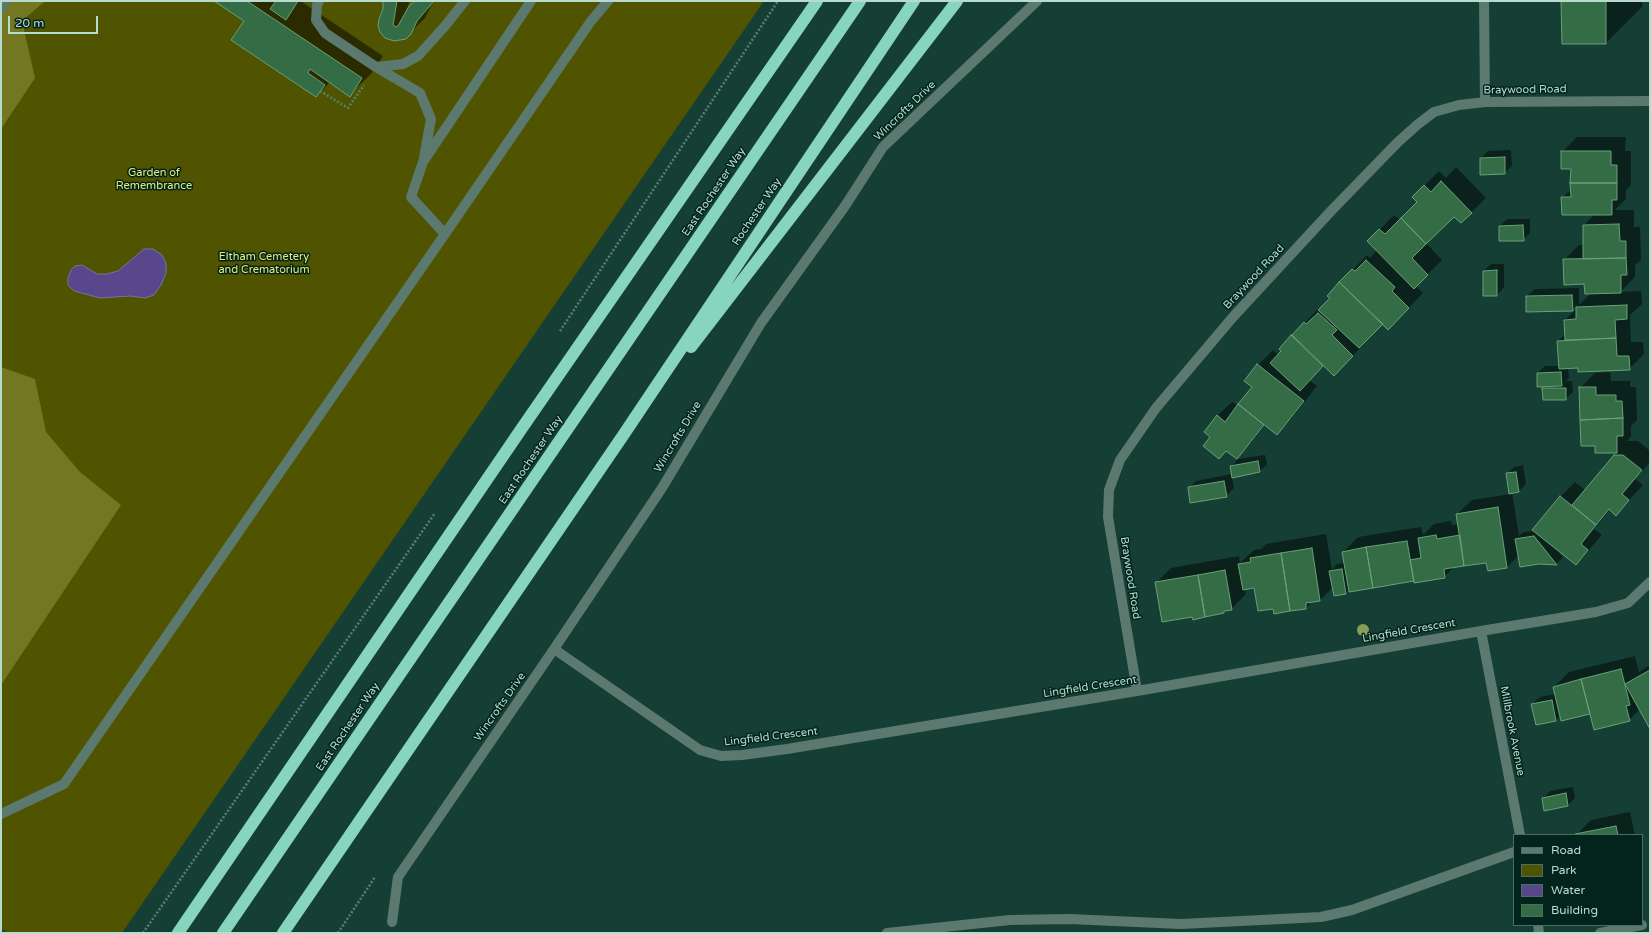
<!DOCTYPE html>
<html>
<head>
<meta charset="utf-8">
<style>
	body { margin:0 }
	#map { position:relative; width:1651px; height:934px; overflow:hidden; background:#153f34; font-family:"Varela Round",sans-serif }
	canvas { display:block }
	.frame { position:absolute; inset:0; border:2px solid #b7dccf; pointer-events:none }
	.legend { position:absolute; left:1513px; top:834px; width:130px; height:92px; box-sizing:border-box; background:#02241c; border:1px solid #4a6e64; margin:0; padding:5px 7px; list-style:none; font-size:12px; color:#b7dccf }
	.legend li { display:flex; align-items:center; gap:8px; height:20px }
	.legend b { width:20px; border:1px solid #4a6e64 }
	.scale { position:absolute; left:8px; top:16px; width:90px; height:18px; box-sizing:border-box; border:2px solid #b7dccf; border-top:0; padding-left:5px; font-size:12px; line-height:14px; white-space:nowrap; color:#b7dccf; -webkit-text-stroke:3px #02241c; paint-order:stroke }
</style>
</head>
<body>
<div id="map">
<canvas width="1651" height="934"></canvas>
<div class="frame"></div>
<ul class="legend">
<li><b style="height:5px;background:#5b796f"></b>Road</li>
<li><b style="height:11px;background:#505300"></b>Park</li>
<li><b style="height:11px;background:#58488b"></b>Water</li>
<li><b style="height:11px;background:#346c46"></b>Building</li>
</ul>
<div class="scale">20 m</div>
</div>
<script>
const ctx = document.querySelector('canvas').getContext('2d');
ctx.lineJoin = 'round';
function paint(path, color) { ctx.fillStyle = color; ctx.fill(path, 'evenodd'); }
const toPath = rows => new Path2D(rows.map(r => 'M' + r).join(''));
function strokePath(path, color, width, dash) { ctx.strokeStyle = color; ctx.lineWidth = width; ctx.lineCap = dash ? 'butt' : 'round'; ctx.setLineDash(dash || []); ctx.stroke(path); }
function write(font, color, halo, rows, align = 'center') {
  ctx.font = font + ' "Varela Round",sans-serif'; ctx.lineWidth = 3; ctx.setLineDash([]); ctx.textBaseline = 'middle'; ctx.strokeStyle = halo; ctx.fillStyle = color; for (const [text, x, y, turn = 0] of rows) {
    ctx.save(); ctx.translate(x, y); ctx.rotate((+turn || 0) * Math.PI / 180); ctx.textAlign = isNaN(turn) ? turn : align; if (halo) ctx.strokeText(text, 0, 0); ctx.fillText(text, 0, 0); ctx.restore();
  }
}
const green = toPath([
	[1,1,764,1,122,933,8,933,1,929]
]);
const forest = toPath([
	[1,1,45,1,22,21,35,78,1,129],
	[1,367,35,379,46,432,80,472,121,505,1,685]
]);
const water = toPath([
	[144,249,153,249,162,255,166,263,166,273,161,285,154,295,145,298,131,296,100,298,74,291,68,285,68,278,71,270,75,266,82,265,97,274,107,274,118,271,144,249]
]);
const shadow = toPath([
	[216,1,303,1,302,2,383,56,371,74,349,95,330,82,316,96,245,20],
	[383,1,409,1,408,9,416,1,435,1,431,6,425,18,405,38,394,40,384,9],
	[1562,1,1642,1,1642,7,1606,43],
	[1577,137,1626,137,1625,151,1631,151,1631,185,1626,190,1626,199,1615,210,1634,210,1634,227,1640,227,1641,260,1635,265,1635,277,1620,292,1641,291,1642,304,1630,315,1631,342,1643,342,1644,354,1629,369,1568,368,1569,378,1566,381,1572,381,1573,392,1565,399,1543,388,1546,386,1538,373,1545,366,1559,366,1558,341,1565,334,1565,320,1577,308,1577,305,1572,310,1527,296,1535,289,1579,288,1579,305,1592,292,1564,260,1579,245,1584,245,1584,225,1595,214,1562,198,1572,189,1572,168,1562,152],
	[1511,150,1512,166,1504,173,1481,158,1488,151],
	[1456,167,1486,198,1461,222,1454,215,1426,243,1442,260,1416,286,1423,293,1403,314,1383,323,1349,360,1324,365,1309,380,1317,386,1291,419,1277,434,1265,425,1251,443,1237,457,1211,437,1217,416,1232,402,1238,406,1254,387,1246,381,1258,365,1273,350,1279,355,1292,336,1319,308,1320,309,1331,298,1328,296,1367,255,1370,258,1377,250,1368,241,1394,215,1400,220,1418,202,1413,197,1439,171,1446,178],
	[1507,219,1530,219,1530,233,1523,240,1500,240,1500,226],
	[1491,264,1504,264,1504,287,1497,295,1484,295,1484,271],
	[1610,372,1611,381,1630,381,1630,387,1636,387,1637,420,1631,426,1631,437,1627,441,1638,441,1650,451,1650,462,1635,479,1643,485,1616,514,1610,509,1594,529,1602,535,1576,564,1558,551,1563,557,1556,564,1539,563,1519,555,1507,567,1488,570,1487,561,1454,567,1444,577,1350,589,1346,593,1334,595,1333,587,1320,600,1312,601,1306,608,1255,587,1245,588,1246,594,1231,609,1226,610,1224,612,1193,615,1156,583,1171,568,1239,556,1240,563,1254,550,1261,549,1266,544,1326,534,1332,570,1337,564,1345,563,1343,552,1358,537,1421,527,1423,535,1434,524,1451,521,1452,525,1459,524,1457,514,1472,500,1510,494,1507,474,1514,467,1523,465,1526,484,1519,491,1512,492,1519,536,1523,532,1533,531,1561,496,1575,482,1585,490,1618,452,1596,452,1596,445,1580,388,1595,373],
	[1265,455,1267,464,1259,472,1232,477,1234,488,1226,496,1189,488,1196,481,1232,474,1231,467,1238,459],
	[1635,656,1639,672,1650,665,1650,727,1640,709,1629,720,1591,713,1561,715,1556,720,1536,724,1532,704,1540,697,1556,694,1554,687,1569,672],
	[1573,787,1575,798,1568,805,1543,798,1550,791],
	[1630,812,1635,835,1576,835,1591,820]
]);
const building = toPath([
	[214,1,247,1,362,78,350,97,310,69,308,73,325,85,316,97,231,40,244,21,214,1],
	[276,1,298,1,286,20,270,9,276,1],
	[383,1,397,1,393,25,396,27,398,26,409,6,415,1,434,1,417,21,411,34,406,39,394,41,385,38,380,32,378,26,379,19,383,9,383,1],
	[1561,1,1606,1,1606,44,1562,44,1561,1],
	[1561,151,1611,151,1611,165,1617,165,1617,183,1570,183,1571,169,1561,169,1561,151],
	[1505,157,1505,174,1480,175,1480,158,1505,157],
	[1441,181,1472,213,1461,223,1454,217,1426,244,1401,218,1417,202,1412,197,1424,185,1431,192,1441,181],
	[1570,183,1617,183,1617,200,1612,200,1612,215,1562,215,1561,197,1571,197,1570,183],
	[1401,218,1426,244,1412,258,1428,275,1414,289,1367,241,1379,229,1385,234,1401,218],
	[1619,224,1620,241,1626,241,1626,258,1583,259,1583,225,1619,224],
	[1523,225,1524,241,1499,241,1499,226,1523,225],
	[1626,258,1627,275,1621,275,1621,293,1585,294,1584,284,1564,285,1563,259,1626,258],
	[1366,260,1395,287,1392,291,1409,308,1388,330,1339,282,1352,269,1355,271,1366,260],
	[1497,270,1497,296,1483,296,1483,271,1497,270],
	[1339,282,1383,324,1359,348,1318,310,1330,298,1327,296,1339,282],
	[1572,295,1573,311,1526,312,1526,296,1572,295],
	[1627,305,1627,319,1615,320,1616,338,1565,340,1564,320,1576,319,1576,307,1627,305],
	[1318,313,1337,330,1332,335,1353,356,1334,376,1292,335,1304,322,1306,324,1318,313],
	[1291,335,1323,366,1300,391,1270,363,1281,351,1279,349,1291,335],
	[1616,338,1617,356,1629,356,1630,370,1578,372,1578,368,1559,369,1557,341,1616,338],
	[1257,364,1304,401,1277,435,1238,404,1252,387,1244,381,1257,364],
	[1561,372,1562,386,1537,387,1537,373,1561,372],
	[1579,387,1596,387,1596,395,1616,395,1616,401,1622,401,1623,418,1580,420,1579,387],
	[1542,388,1566,388,1566,400,1543,400,1542,388],
	[1238,404,1264,425,1237,459,1226,451,1219,459,1203,446,1210,437,1204,432,1217,415,1225,422,1238,404],
	[1623,418,1623,436,1617,436,1617,453,1595,453,1595,446,1581,446,1580,420,1623,418],
	[1614,455,1623,455,1642,470,1622,494,1629,500,1616,516,1609,509,1596,525,1572,505,1614,455],
	[1258,461,1260,472,1232,478,1230,466,1258,461],
	[1516,472,1519,492,1509,494,1506,473,1516,472],
	[1224,481,1227,497,1190,503,1188,487,1224,481],
	[1560,496,1596,525,1581,544,1588,550,1576,565,1532,530,1560,496],
	[1498,507,1507,568,1488,571,1486,563,1464,566,1456,514,1498,507],
	[1436,535,1437,539,1460,535,1464,566,1444,569,1445,578,1414,583,1410,560,1421,558,1418,538,1436,535],
	[1534,536,1557,565,1539,564,1520,567,1515,539,1534,536],
	[1407,541,1414,581,1373,588,1366,547,1407,541],
	[1366,547,1373,588,1349,592,1342,552,1366,547],
	[1312,548,1320,601,1306,603,1306,609,1290,611,1281,553,1312,548],
	[1281,553,1290,611,1274,614,1273,609,1258,611,1254,588,1243,590,1238,564,1251,562,1250,558,1281,553],
	[1342,569,1346,594,1334,596,1329,571,1342,569],
	[1225,570,1232,610,1224,611,1224,613,1205,617,1198,575,1225,570],
	[1198,575,1205,617,1193,620,1192,617,1162,622,1155,582,1198,575],
	[1621,669,1630,705,1626,706,1630,721,1594,730,1581,679,1621,669],
	[1650,670,1650,729,1625,684,1650,670],
	[1581,679,1590,714,1561,721,1553,687,1581,679],
	[1552,700,1556,721,1536,725,1531,704,1552,700],
	[1566,793,1568,806,1544,811,1542,798,1566,793],
	[1616,826,1618,835,1575,835,1575,834,1616,826]
]);
const path = toPath([
	[320,91,348,108,364,85],
	[560,331,778,1],
	[143,933,435,513],
	[338,933,375,877]
]);
const minor = toPath([
	[319,1,317,5,316,20,325,33,376,67,420,93,431,119,424,158],
	[1484,1,1485,102],
	[1,8,5,1],
	[376,67,403,64,418,56,445,26,465,1],
	[445,234,591,21,608,1],
	[1481,631,1520,835],
	[554,649,700,750,721,756,742,755,787,749,1137,691,1481,631,1596,612,1628,603,1650,582],
	[1137,691,1108,517,1109,490,1120,460,1156,408,1233,317,1331,211,1398,142,1417,125,1434,112,1459,105,1485,102,1650,101],
	[1,814,64,784,445,234,411,197,423,162,531,1],
	[392,922,398,877,554,649,662,488,761,323,845,206,883,147,1037,1],
	[1538,925,1539,933],
	[887,933,1010,920,1069,919,1181,924,1321,917,1352,910,1514,852],
	[1600,933,1642,925]
]);
const highway = toPath([
	[691,347,957,1],
	[178,933,522,428,817,1],
	[223,933,860,1],
	[283,933,622,437,914,1]
]);
const trees = [
	[1363,630]
];
const streetNames = [
	["Braywood Road",1525,90,-1],
	["Wincrofts Drive",905,111,-44],
	["East Rochester Way",714,192,-56],
	["Rochester Way",757,212,-56],
	["Braywood Road",1254,277,-47],
	["Wincrofts Drive",678,437,-59],
	["East Rochester Way",531,460,-56],
	["Braywood Road",1130,578,81],
	["Lingfield Crescent",1409,631,-10],
	["Lingfield Crescent",1090,687,-9],
	["Wincrofts Drive",500,707,-55],
	["East Rochester Way",348,727,-56],
	["Millbrook Avenue",1512,731,79],
	["Lingfield Crescent",771,737,-7]
];
const parkNames = [
	["Garden of",154,173],
	["Remembrance",154,186],
	["Eltham Cemetery",264,257],
	["and Crematorium",264,270]
];
paint(green, '#505300');
paint(forest, '#737722');
paint(water, '#58488b');
strokePath(water, '#74749f', 1);
paint(shadow, '#0007');
paint(building, '#346c46');
strokePath(building, '#69a179', 1);
strokePath(path, '#588074', 2.5, [2, 2]);
strokePath(minor, '#5b796f', 10);
strokePath(highway, '#86d5bc', 12);
ctx.fillStyle = '#879e5b';
for (const [x, y] of trees) { ctx.beginPath(); ctx.arc(x, y, 6, 0, 2 * Math.PI); ctx.fill(); }
write('11px', '#b7dccf', '#02241c', streetNames);
write('11px', '#e4ec7b', '#02241c', parkNames);
</script>
</body>
</html>
